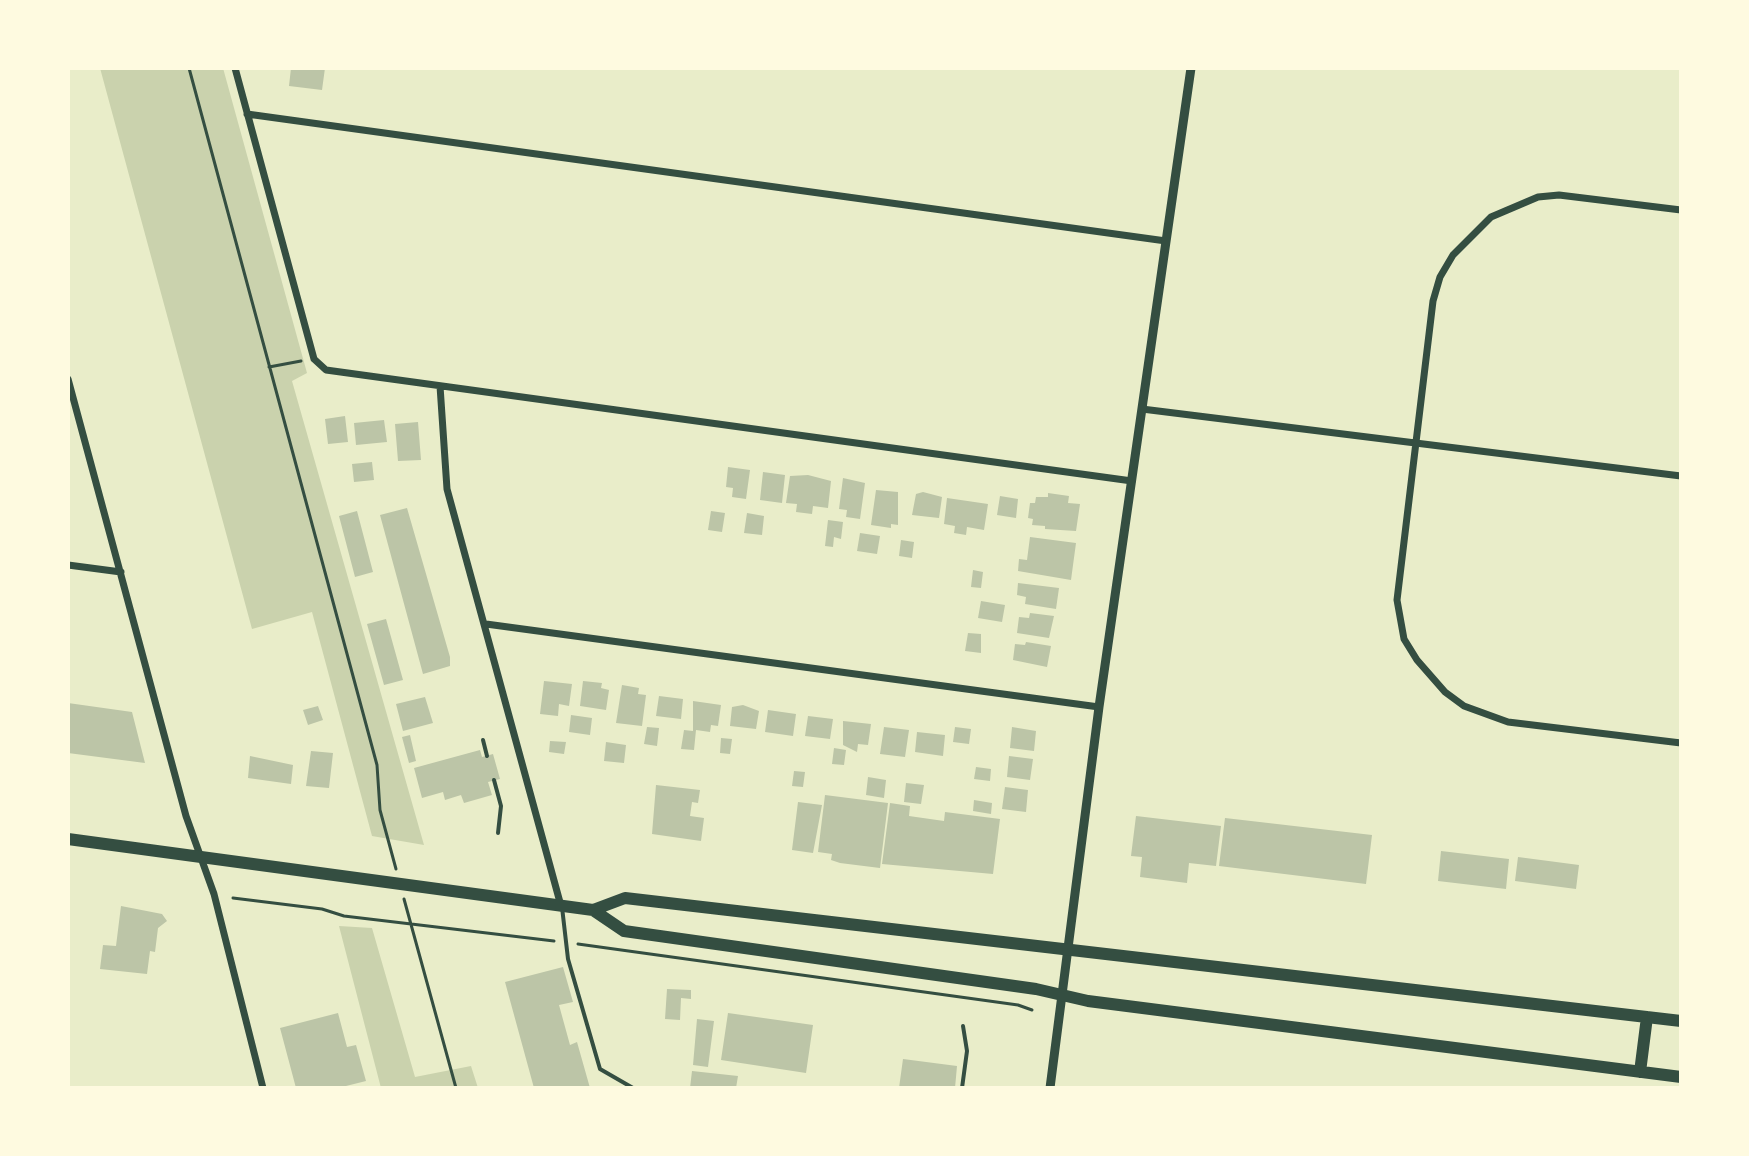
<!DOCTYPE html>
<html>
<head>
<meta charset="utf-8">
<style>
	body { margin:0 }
	#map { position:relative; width:1749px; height:1156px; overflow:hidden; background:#e9edc9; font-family:"Work Sans",sans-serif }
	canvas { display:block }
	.frame { position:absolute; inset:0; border:70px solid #fefae0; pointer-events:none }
</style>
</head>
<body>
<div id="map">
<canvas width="1749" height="1156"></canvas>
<div class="frame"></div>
</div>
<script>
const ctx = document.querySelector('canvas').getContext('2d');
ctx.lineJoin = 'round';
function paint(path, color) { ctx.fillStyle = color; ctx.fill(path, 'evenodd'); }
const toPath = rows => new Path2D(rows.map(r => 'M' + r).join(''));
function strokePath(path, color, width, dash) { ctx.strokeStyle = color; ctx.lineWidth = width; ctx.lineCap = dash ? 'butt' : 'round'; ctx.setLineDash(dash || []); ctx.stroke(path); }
const green = toPath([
	[100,68,223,68,307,373,292,381,424,845,372,836,312,612,252,629],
	[339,926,372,928,415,1077,471,1066,478,1088,381,1088]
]);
const building = toPath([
	[291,68,325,68,322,90,289,86],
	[345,416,348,442,328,444,325,419],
	[384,420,387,442,356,445,354,423],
	[418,422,421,460,398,461,395,424],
	[372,462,374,480,354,482,352,464],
	[728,467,750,470,746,499,732,497,733,488,726,487],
	[763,472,785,475,782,503,760,500],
	[808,475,831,481,828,508,813,506,812,514,796,512,797,504,786,503,790,476],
	[843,478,865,483,860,519,846,517,847,510,839,509],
	[876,490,898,492,898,525,891,524,891,528,871,525],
	[923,492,942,497,939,518,912,515,916,494],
	[1048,493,1069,496,1068,503,1080,504,1076,531,1045,529,1045,526,1032,525,1033,519,1028,518,1030,503,1035,503,1036,497,1048,497],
	[1000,496,1018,499,1016,518,997,515],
	[947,498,988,504,984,530,967,527,966,535,954,533,955,526,944,524],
	[407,508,450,657,450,666,423,674,380,515],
	[357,511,373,572,355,577,339,516],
	[711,511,725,513,722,532,708,530],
	[747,513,764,516,762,535,744,533],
	[828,520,843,522,841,539,834,537,833,547,825,546],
	[860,533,880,536,877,554,857,551],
	[1030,537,1076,543,1071,580,1018,571,1019,559,1027,560],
	[901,540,914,542,912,558,899,556],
	[973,570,983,572,981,588,971,587],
	[1018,583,1059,588,1056,609,1025,604,1026,597,1017,595],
	[981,601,1005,605,1002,622,978,618],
	[1030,613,1054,616,1049,638,1017,633,1019,617,1029,618],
	[386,619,403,680,384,685,367,624],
	[968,633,981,634,981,653,965,651],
	[1026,642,1051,646,1047,667,1013,660,1015,644,1025,645],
	[544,681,572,684,569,706,559,704,558,716,540,714],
	[583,681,602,683,601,688,609,690,606,710,580,706],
	[622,685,639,688,638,694,646,695,642,726,616,723],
	[659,696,683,699,681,719,656,716],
	[425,697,433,723,403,731,396,704],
	[693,701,721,705,718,726,711,725,710,732,696,730,694,750,681,749,684,730,693,731],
	[68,703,132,712,145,763,68,753],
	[743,705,759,711,756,729,730,726,732,707],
	[318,706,323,720,308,725,303,710],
	[768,710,796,714,793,736,765,732],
	[571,715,592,718,590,735,569,732],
	[808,716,833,719,830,739,805,736],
	[843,721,871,724,868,745,858,744,857,752,843,745],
	[647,727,659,728,657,746,644,744],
	[884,727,909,730,905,757,880,754],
	[955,727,971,729,969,744,953,742],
	[1012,727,1036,731,1034,751,1010,748],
	[917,732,945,735,943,756,915,752],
	[410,735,416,761,409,763,402,737],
	[721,738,732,739,730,754,720,753],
	[550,741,566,742,564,754,549,752],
	[606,742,626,745,624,763,604,761],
	[834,748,846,750,844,765,832,764],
	[480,750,482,757,493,754,500,779,488,782,492,795,464,803,461,795,445,800,443,792,422,798,414,768],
	[311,751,333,753,329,788,306,786],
	[250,756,293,765,291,784,248,778],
	[1009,756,1033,759,1030,780,1007,777],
	[976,767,991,769,990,781,974,779],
	[794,771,805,772,803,787,792,786],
	[868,777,886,780,884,798,866,795],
	[906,783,924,785,921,804,904,802],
	[656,785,700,790,698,803,692,802,690,816,704,818,701,841,652,834],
	[1005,787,1028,790,1026,812,1002,809],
	[825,795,888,803,880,868,840,863,831,860,832,854,818,852],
	[974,800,992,803,991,814,973,811],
	[798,802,822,805,813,853,792,850],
	[890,803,910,806,909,816,944,821,945,812,1000,819,993,874,882,864],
	[1136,816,1221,826,1216,866,1189,863,1187,883,1140,877,1142,857,1131,856],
	[1225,818,1372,835,1366,884,1219,866],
	[1441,851,1509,859,1506,889,1438,881],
	[1518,857,1579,865,1576,889,1515,881],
	[121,906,162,914,167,921,158,928,155,952,150,951,147,974,100,969,103,945,116,946],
	[563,967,573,1002,559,1005,570,1045,577,1042,590,1088,534,1088,505,982],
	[667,989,691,990,691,999,681,998,680,1020,665,1019],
	[338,1013,347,1047,356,1045,366,1081,338,1088,296,1088,280,1028],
	[728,1013,813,1025,806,1073,721,1060],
	[697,1019,714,1021,708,1067,693,1065],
	[903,1059,957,1066,955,1088,899,1088],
	[692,1071,738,1076,736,1088,690,1088]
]);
const path = toPath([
	[189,68,377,765,380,810,396,869],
	[269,367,301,361],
	[233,898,322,909,344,916,554,941],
	[404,899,456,1088],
	[578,944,1018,1005,1032,1010]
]);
const service = toPath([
	[483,740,487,756],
	[494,780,501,806,498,833],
	[562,907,568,959,600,1069,633,1088],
	[962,1088,967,1051,963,1026]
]);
const minor = toPath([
	[235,68,314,359,326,370,1132,481],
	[247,114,1166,241],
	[1681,210,1559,195,1538,197,1491,217,1453,255,1440,277,1433,301,1397,600,1404,639,1417,660,1445,692,1464,706,1508,722,1681,743],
	[68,379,186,816,214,894,263,1088],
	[440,386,447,489,561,906],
	[1142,409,1681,476],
	[68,565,121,572],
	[486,624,1099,707]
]);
const tertiary = toPath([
	[1050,1088,1099,707,1191,68]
]);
const primary = toPath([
	[68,839,593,910,624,931,1036,989,1088,1001,1681,1077],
	[593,910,625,898,1681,1021],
	[1640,1072,1647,1017]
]);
paint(green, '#cad2ad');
paint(building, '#bcc5a7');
strokePath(path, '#344e41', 3);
strokePath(service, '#344e41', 4);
strokePath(minor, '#344e41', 7);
strokePath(tertiary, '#344e41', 9);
strokePath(primary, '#344e41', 12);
</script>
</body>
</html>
